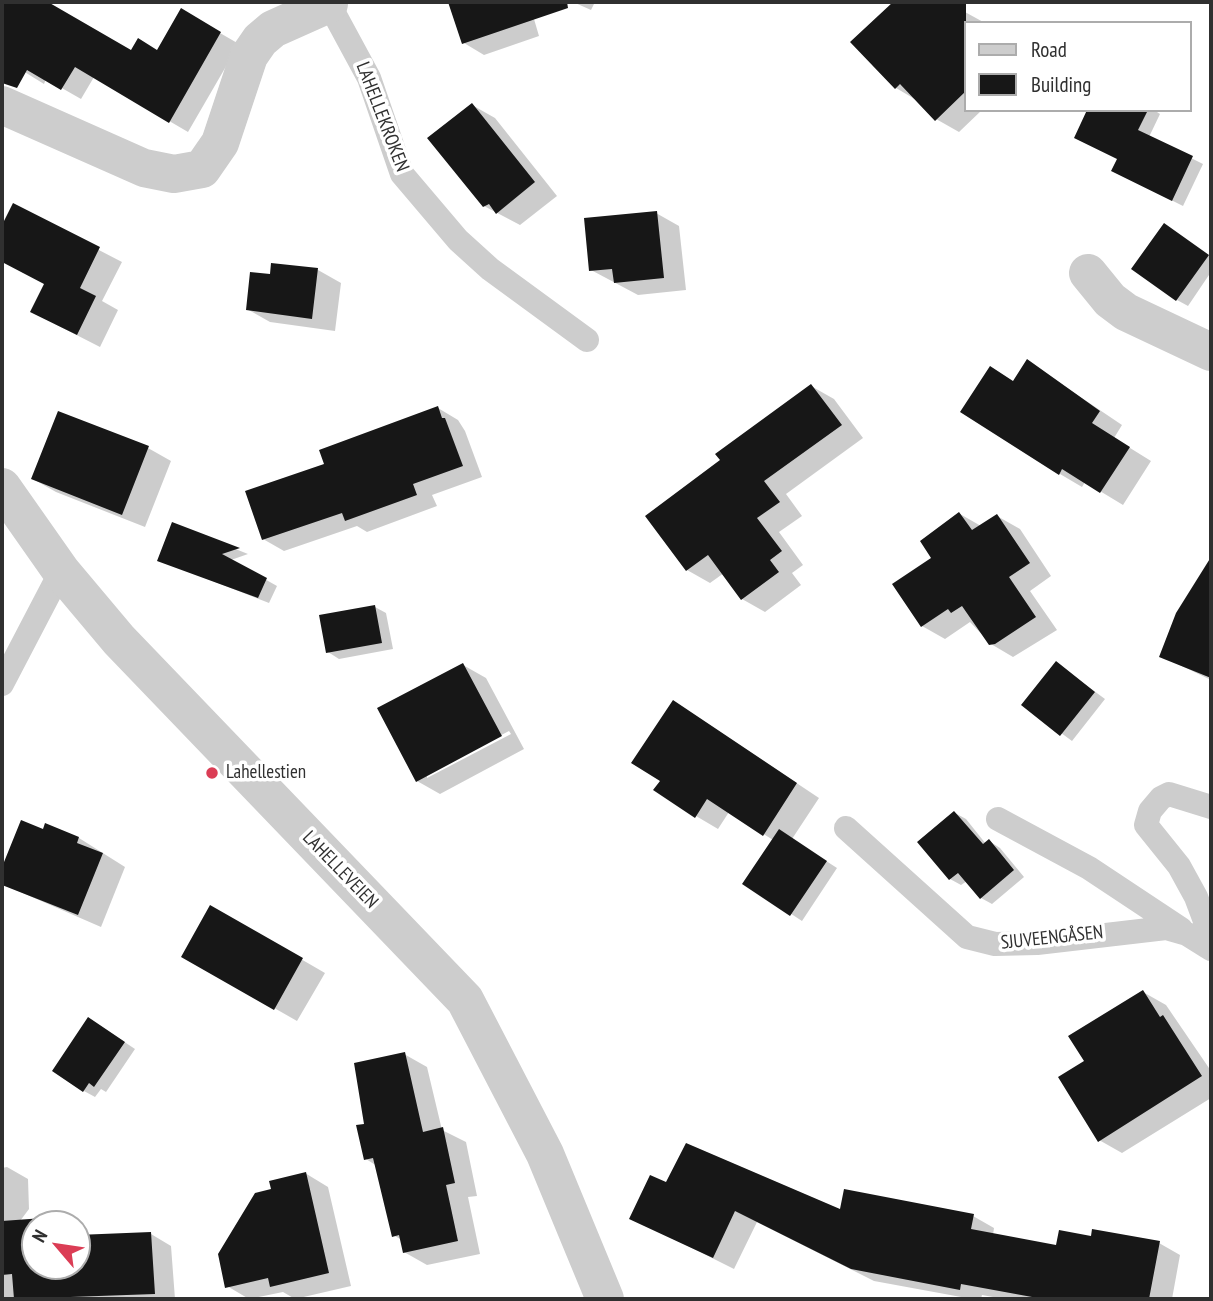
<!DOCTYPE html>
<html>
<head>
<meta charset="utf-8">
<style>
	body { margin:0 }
	#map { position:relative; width:1213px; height:1301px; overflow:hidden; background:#fff; font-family:"PT Sans Narrow",sans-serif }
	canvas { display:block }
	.frame { position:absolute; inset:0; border:4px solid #303030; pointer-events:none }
	.legend { position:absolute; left:964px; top:21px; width:228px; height:91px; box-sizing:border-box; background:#fff; border:2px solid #acacac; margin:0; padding:9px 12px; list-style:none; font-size:21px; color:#303030 }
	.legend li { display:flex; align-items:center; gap:14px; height:35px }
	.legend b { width:35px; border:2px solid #acacac }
	.north { position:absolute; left:21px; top:1210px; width:70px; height:70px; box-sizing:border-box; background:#fff; border:2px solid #acacac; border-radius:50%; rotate:299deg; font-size:19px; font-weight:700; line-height:28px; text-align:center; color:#303030 }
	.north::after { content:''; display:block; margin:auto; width:24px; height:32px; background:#db3d55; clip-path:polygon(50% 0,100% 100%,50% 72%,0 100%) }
</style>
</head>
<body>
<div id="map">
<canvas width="1213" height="1301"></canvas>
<div class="frame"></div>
<ul class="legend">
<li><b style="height:9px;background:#cdcdcd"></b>Road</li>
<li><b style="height:19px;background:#171717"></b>Building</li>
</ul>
<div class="north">N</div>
</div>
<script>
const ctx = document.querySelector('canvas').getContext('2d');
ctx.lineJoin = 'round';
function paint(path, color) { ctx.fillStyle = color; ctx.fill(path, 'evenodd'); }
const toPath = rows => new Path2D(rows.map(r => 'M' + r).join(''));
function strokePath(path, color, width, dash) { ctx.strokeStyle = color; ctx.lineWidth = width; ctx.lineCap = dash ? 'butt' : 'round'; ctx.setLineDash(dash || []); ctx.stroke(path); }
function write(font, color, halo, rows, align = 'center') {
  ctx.font = font + ' "PT Sans Narrow",sans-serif'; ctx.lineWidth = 7; ctx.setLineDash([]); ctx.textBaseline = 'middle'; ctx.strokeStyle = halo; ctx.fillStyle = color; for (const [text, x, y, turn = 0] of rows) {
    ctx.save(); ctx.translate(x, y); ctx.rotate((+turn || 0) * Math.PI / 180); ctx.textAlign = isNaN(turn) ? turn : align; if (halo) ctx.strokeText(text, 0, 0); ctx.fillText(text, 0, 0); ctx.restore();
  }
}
const shadow = toPath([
	[2,2,45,2,131,52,157,52,182,11,239,44,188,132,94,77,81,99,46,79,44,84,2,58],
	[450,2,529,2,539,36,484,55,464,43],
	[573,2,595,2,591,10],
	[895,2,956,2,965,12,985,23,966,23,966,110,982,110,959,132,936,119,918,101,896,88,853,42],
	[472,105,495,118,557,196,520,225,484,206],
	[1089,110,1154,110,1160,114,1149,137,1203,164,1183,206,1125,177,1119,159],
	[14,206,122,262,102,301,118,310,100,347,55,324,46,284,2,261,2,229],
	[656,213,679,226,686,290,638,295,591,270],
	[1175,232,1211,257,1211,272,1188,306,1177,300],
	[273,265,318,270,341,283,335,331,270,322,247,309,271,276],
	[1027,361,1122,425,1114,438,1151,461,1123,505,1085,482,1082,487,1060,474,962,411,1014,382],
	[811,386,834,399,863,438,786,494,802,516,779,532,803,565,792,573,801,585,765,612,742,599,724,573,710,583,687,570,722,461],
	[438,408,458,420,465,431,482,477,432,495,437,506,367,532,357,526,284,551,263,539,326,465],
	[148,448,171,461,145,527,56,492,33,479],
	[960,514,981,526,997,516,1020,529,1051,576,1030,591,1057,630,1013,657,991,644,970,622,945,639,922,626,934,558],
	[173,524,248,554,231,560,277,586,269,603,159,560],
	[1198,581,1211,588,1211,680,1161,656],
	[375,607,386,613,393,649,339,659,328,652],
	[1056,663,1105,699,1072,741,1023,705],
	[463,665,486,678,524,749,440,794,417,781],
	[509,731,511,734,427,778,427,774],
	[696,716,819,798,792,839,837,868,802,921,744,883,773,840,729,812,718,829,696,816,662,781],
	[955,813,966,819,986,844,989,841,1000,848,1024,877,992,904,981,898,967,881,961,885,950,879],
	[44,831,79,838,125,867,101,927,2,884,2,869],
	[211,907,325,973,297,1021,183,956],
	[1143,992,1166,1005,1211,1071,1211,1098,1122,1153,1099,1140,1086,1062],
	[99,1025,135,1049,106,1092,101,1089,95,1097,84,1091],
	[404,1054,427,1067,442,1130,466,1142,477,1196,468,1197,480,1254,427,1265,404,1252,402,1240,393,1235,377,1166,366,1159,366,1125],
	[7,1167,28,1179,29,1209,20,1221,57,1219,66,1224,35,1224,35,1266,77,1266,77,1230,78,1237,151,1234,171,1246,175,1299,2,1299,2,1168],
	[305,1173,328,1187,351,1286,295,1299,283,1292,249,1299,227,1286,273,1191],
	[667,1185,841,1212,973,1216,994,1228,993,1235,1058,1247,1092,1238,1159,1243,1180,1255,1172,1299,1004,1299,982,1295,981,1299,972,1299,874,1281,757,1222,734,1269,632,1218]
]);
const building = toPath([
	[2,2,48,2,131,50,138,38,157,50,181,8,221,32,169,123,75,67,61,90,27,70,17,88,2,83],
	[448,2,567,2,568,8,462,44],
	[893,2,966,2,966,91,935,121,900,84,895,89,850,42],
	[472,103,535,182,496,214,489,204,483,207,427,138],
	[1087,110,1148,110,1138,130,1193,156,1172,201,1111,171,1117,159,1074,138],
	[13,203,100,247,80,288,96,296,77,335,30,312,44,284,2,262,2,225],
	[657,211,664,278,614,283,612,269,589,271,584,218],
	[1164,223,1209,255,1176,301,1131,269],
	[271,263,318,268,312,319,246,310,250,272,270,274],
	[1027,359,1100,411,1092,423,1130,447,1100,493,1062,469,1059,475,960,412,990,366,1013,381],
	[811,384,842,425,764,481,780,502,757,518,782,551,770,560,779,572,741,600,708,555,686,571,645,516,720,460,715,454],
	[438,406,442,418,445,418,463,466,413,484,417,495,345,521,342,513,262,540,245,491,324,464,319,450],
	[58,411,149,446,122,515,31,479],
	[959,512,972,530,997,514,1030,563,1009,577,1036,617,995,644,989,645,962,606,951,613,948,609,921,627,892,584,931,558,920,541],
	[172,522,240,548,222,554,267,578,258,598,157,561],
	[1211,557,1211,678,1159,657,1176,613],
	[375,605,382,643,326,653,319,615],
	[1056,661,1095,692,1060,736,1021,705],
	[463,663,502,736,416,782,377,708],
	[673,700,797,783,763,836,707,799,695,818,653,790,660,781,631,763],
	[954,811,983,844,989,839,1014,870,980,899,958,873,949,880,917,842],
	[21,820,43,829,45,823,79,837,77,843,103,853,78,915,2,885,2,867],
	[779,829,827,861,790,916,742,884],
	[210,905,303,958,274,1010,181,957],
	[1143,990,1160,1017,1163,1015,1202,1076,1098,1142,1058,1077,1084,1061,1068,1036],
	[88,1017,125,1042,94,1087,89,1083,83,1092,52,1071],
	[405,1052,423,1132,443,1127,455,1183,446,1185,458,1241,403,1253,399,1235,392,1237,373,1158,364,1160,356,1125,364,1124,354,1063],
	[686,1143,840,1209,844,1189,974,1214,971,1229,1056,1245,1059,1230,1091,1236,1092,1229,1160,1241,1149,1299,1043,1299,961,1284,960,1290,851,1269,735,1211,713,1258,629,1219,650,1175,666,1182],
	[306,1172,329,1273,270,1287,268,1278,225,1288,218,1254,255,1193,271,1189,269,1181],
	[57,1217,58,1224,35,1224,35,1266,77,1266,77,1235,151,1232,155,1294,14,1299,12,1274,2,1275,2,1221]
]);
const service = toPath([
	[329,4,369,78,402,174,458,240,490,269,587,340],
	[2,684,61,571],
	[1211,807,1169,794,1161,798,1150,811,1146,825,1179,866,1196,897,1211,937],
	[998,819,1089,868,1181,929],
	[846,828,967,937,995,944,1037,943,1166,928,1187,934,1211,949]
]);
const minor = toPath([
	[2,105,144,168,174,174,202,169,220,143,249,56,260,40,273,29,329,4],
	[1088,273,1110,300,1126,312,1211,352]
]);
const tertiary = toPath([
	[2,487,61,571,119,640,465,1000,545,1154,605,1299]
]);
const markers = [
	[212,773,7,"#db3d55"]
];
const streetNames = [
	["LAHELLEKROKEN",382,117,69],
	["LAHELLEVEIEN",340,870,46],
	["SJUVEENGÅSEN",1052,938,-6]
];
const poiNames = [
	["Lahellestien",226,773]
];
paint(shadow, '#0003');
paint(building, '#171717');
strokePath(service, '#cdcdcd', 24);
strokePath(minor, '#cdcdcd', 38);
strokePath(tertiary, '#cdcdcd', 38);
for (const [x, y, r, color] of markers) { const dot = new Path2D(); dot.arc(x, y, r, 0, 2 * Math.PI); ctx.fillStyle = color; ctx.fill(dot); strokePath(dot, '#fff', 2.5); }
write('19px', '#303030', '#fff', streetNames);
write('19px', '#303030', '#fff', poiNames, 'left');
</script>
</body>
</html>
